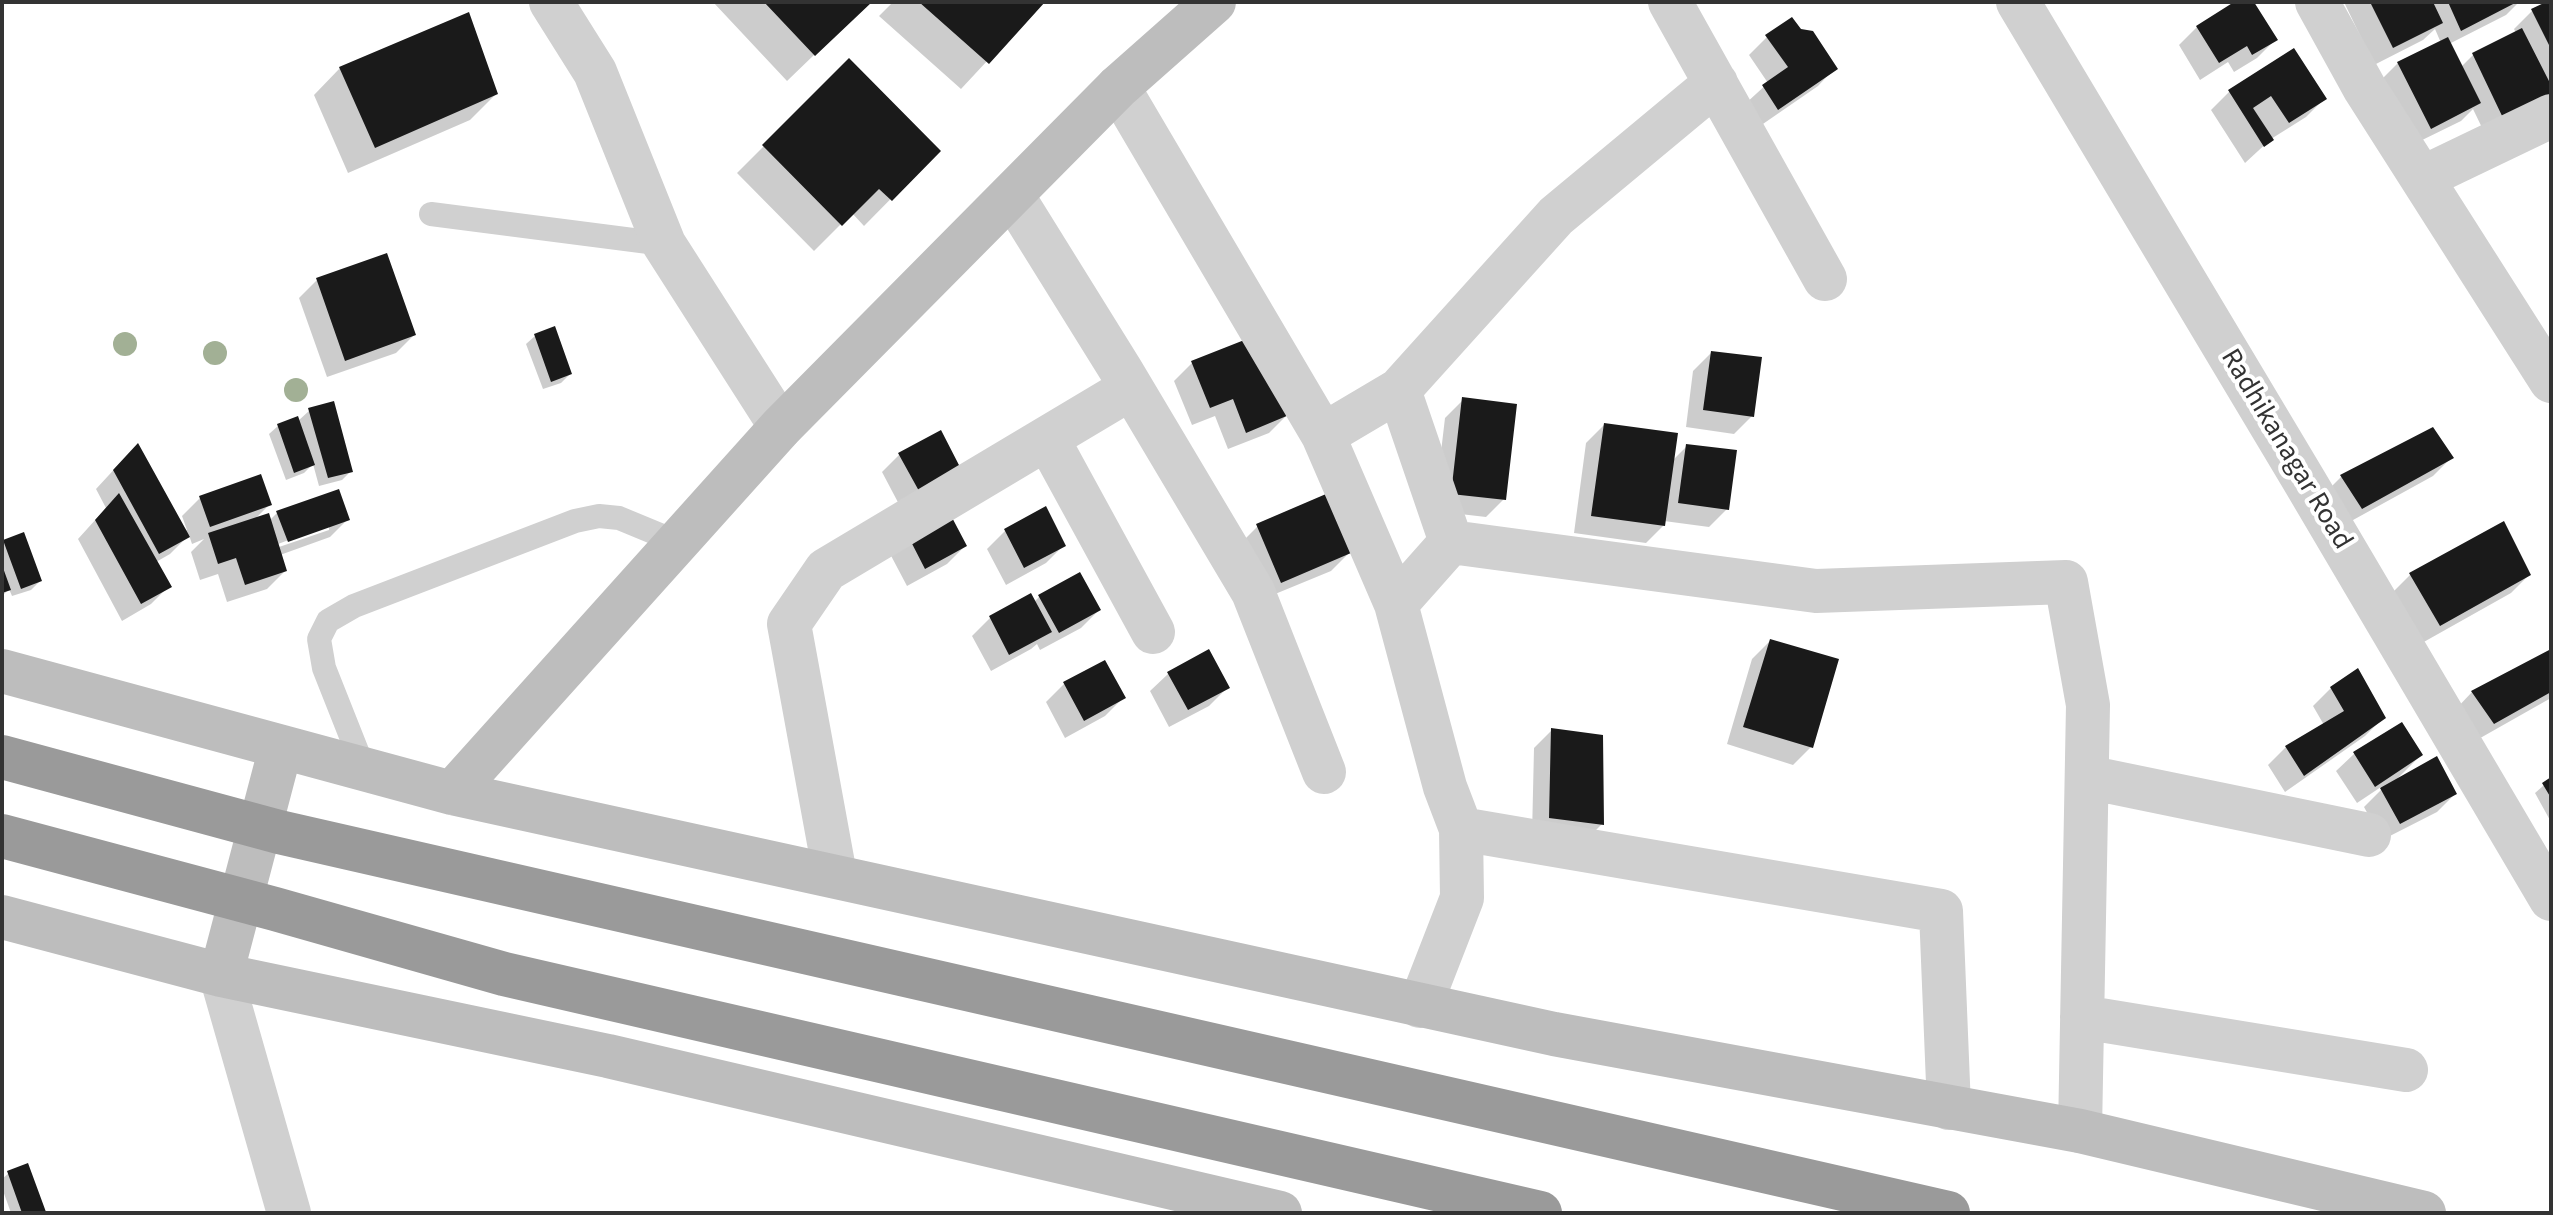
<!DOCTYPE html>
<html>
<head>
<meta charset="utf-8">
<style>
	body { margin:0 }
	#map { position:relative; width:2553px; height:1215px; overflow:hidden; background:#fff; font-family:"Source Sans 3",sans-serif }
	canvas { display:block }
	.frame { position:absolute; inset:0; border:4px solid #333; pointer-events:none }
</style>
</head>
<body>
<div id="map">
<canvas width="2553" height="1215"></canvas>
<div class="frame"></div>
</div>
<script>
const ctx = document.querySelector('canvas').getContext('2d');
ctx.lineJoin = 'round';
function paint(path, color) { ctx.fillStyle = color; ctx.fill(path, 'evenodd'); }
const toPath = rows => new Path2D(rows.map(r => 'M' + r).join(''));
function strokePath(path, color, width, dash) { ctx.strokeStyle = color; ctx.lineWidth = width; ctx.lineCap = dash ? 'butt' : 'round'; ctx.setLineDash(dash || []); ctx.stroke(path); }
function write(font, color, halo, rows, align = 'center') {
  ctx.font = font + ' "Source Sans 3",sans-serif'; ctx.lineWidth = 8; ctx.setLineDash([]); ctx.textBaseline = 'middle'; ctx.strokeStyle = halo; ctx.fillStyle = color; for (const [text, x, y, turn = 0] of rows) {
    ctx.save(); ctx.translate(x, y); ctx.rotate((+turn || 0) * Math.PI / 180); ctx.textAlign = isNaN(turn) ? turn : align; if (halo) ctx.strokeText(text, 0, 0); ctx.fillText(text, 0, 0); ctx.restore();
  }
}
const shadow = toPath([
	[713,2,869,2,787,81],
	[893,2,1042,2,961,89,879,16],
	[2238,2,2252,2,2275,40,2257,58,2234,72,2228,62,2200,80,2179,45,2197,27],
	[2344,2,2519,2,2506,15,2449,44,2461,67,2473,55,2516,33,2514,29,2532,11,2551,2,2551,97,2486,136,2473,109,2461,121,2412,145,2380,81,2398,63,2441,43,2435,29,2423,40,2374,65],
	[1767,37,1835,68,1818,86,1760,126,1745,104,1768,83,1749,55],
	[2293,50,2324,99,2306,117,2271,139,2245,163,2211,110,2229,92],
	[849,61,938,151,864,226,852,213,814,251,737,173],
	[340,68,496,94,470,120,348,173,314,95],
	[317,280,414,335,396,353,327,377,299,298],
	[535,336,570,374,561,383,543,389,526,344],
	[1711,353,1752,416,1734,434,1686,427,1693,371],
	[1192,363,1287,415,1269,433,1228,449,1215,416,1192,425,1174,381],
	[1463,400,1504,499,1486,517,1434,511,1445,418],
	[310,410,351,471,342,480,319,486,313,464,304,473,286,480,269,434,278,426,298,421],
	[1604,425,1673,460,1687,446,1727,509,1709,527,1664,521,1664,525,1646,543,1574,533,1586,443],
	[900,454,959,469,901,508,882,472],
	[2451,458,2433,476,2344,525,2323,495,2341,477],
	[120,463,185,531,187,530,182,516,200,498,270,504,254,520,269,521,277,513,348,519,330,537,280,555,285,571,267,589,227,602,218,574,200,580,191,552,204,539,192,544,189,535,170,554,156,562,169,586,151,604,122,621,78,539,106,508,96,489],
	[329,525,329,530,279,547,278,544],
	[1045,509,1064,545,1046,563,1006,585,987,549,1005,531],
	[2503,524,2529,575,2511,593,2422,643,2392,593,2410,575],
	[1258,526,1349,553,1331,571,1263,599,1240,544],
	[906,532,965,546,947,564,907,586,888,550],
	[5,542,40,581,31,590,12,596,9,589,2,596,2,544],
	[1039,597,1099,610,1081,628,1040,650,1037,644,1031,649,991,671,972,636,990,618,1034,602],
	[1770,641,1811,747,1793,765,1727,744,1752,659],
	[2551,651,2551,698,2475,741,2455,710,2472,692],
	[1168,674,1227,688,1209,706,1169,727,1150,691],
	[1064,684,1123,698,1105,716,1065,738,1046,702],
	[2331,688,2383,718,2365,736,2285,792,2268,765,2286,747,2324,725,2313,706],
	[1552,730,1602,824,1584,842,1532,835,1534,748],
	[2354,754,2421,755,2396,780,2455,794,2437,812,2382,840,2364,807,2382,789,2381,787,2357,803,2336,771],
	[2551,779,2551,822,2535,793],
	[9,1173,44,1212,43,1213,11,1213,2,1188,2,1179]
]);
const building = toPath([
	[764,2,872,2,815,56],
	[919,2,1045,2,989,64],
	[2234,2,2254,2,2278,40,2252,55,2247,46,2219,63,2196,26],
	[2370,2,2433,2,2443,23,2393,48],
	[2448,2,2517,2,2461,31],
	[2546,2,2551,2,2551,49,2531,9],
	[469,12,498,94,375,148,339,67],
	[1792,17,1801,29,1813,31,1838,69,1778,110,1762,85,1788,67,1765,35],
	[2522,28,2551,85,2551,97,2504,120,2472,53],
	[2448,37,2481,103,2431,129,2397,62],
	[2294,48,2327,99,2289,123,2271,96,2253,108,2274,140,2264,147,2228,90],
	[849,58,941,151,892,201,879,189,842,226,762,145],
	[387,253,416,335,345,361,316,278],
	[555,326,572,374,551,382,534,334],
	[1257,335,1289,415,1246,433,1233,399,1210,408,1191,361],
	[1711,351,1762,357,1754,417,1703,410],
	[1462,397,1517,404,1506,500,1451,494],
	[334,401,353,472,328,478,308,408],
	[298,416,315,465,294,473,277,424],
	[1604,423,1678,433,1665,526,1591,516],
	[2433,427,2454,458,2362,509,2340,475],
	[941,430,961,469,919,491,898,453],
	[138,443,190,537,159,554,113,470],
	[1686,444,1737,450,1729,510,1678,503],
	[261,474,272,505,210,527,199,496],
	[339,489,350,520,288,542,276,511],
	[119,493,172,587,141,604,95,520],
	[1326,494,1351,553,1281,583,1256,524],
	[1046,506,1066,546,1024,568,1004,529],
	[947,508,967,546,925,569,905,530],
	[269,513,287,571,245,585,236,558,218,564,208,533],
	[2504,521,2531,575,2440,626,2409,573],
	[24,532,42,581,21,589,3,540],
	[2,565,11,590,2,593],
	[1080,572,1101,610,1059,633,1038,595],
	[1031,593,1052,632,1009,655,989,616],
	[1770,639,1839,659,1813,748,1743,727],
	[1209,649,1230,688,1188,710,1167,672],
	[2551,649,2551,692,2494,724,2471,691],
	[1105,660,1126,698,1084,721,1063,682],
	[2358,668,2386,718,2304,776,2285,746,2344,711,2330,687],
	[2402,722,2423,755,2375,787,2353,752],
	[1551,728,1603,735,1604,825,1549,818],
	[2437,756,2457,794,2400,824,2380,788],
	[2551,777,2551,798,2542,783],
	[28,1163,46,1212,22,1213,7,1171]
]);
const lane = toPath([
	[431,214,664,244],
	[364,769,324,668,319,639,328,621,354,606,575,521,599,516,619,518,677,542]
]);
const street = toPath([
	[551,2,595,72,664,244,781,427],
	[1670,2,1825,279],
	[2018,2,2305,482,2551,899],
	[2317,2,2365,89,2551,381],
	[1118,87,1323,435,1396,604,1445,787,1461,829,1462,898,1420,1006],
	[2422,178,2551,116],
	[1012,195,1122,372,1253,592,1324,772],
	[1399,390,1451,542],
	[1323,435,1399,390,1556,216,1716,83],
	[1047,438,1153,632],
	[1396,604,1451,542,1816,591,2066,582,2088,705,2080,1131],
	[2087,777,2369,835],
	[1461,829,1941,911,1949,1108],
	[835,875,789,624,826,570,1131,388],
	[221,975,289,1213],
	[2082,1017,2406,1070]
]);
const secondary = toPath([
	[2,671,452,793,1554,1034,2080,1131,2424,1213],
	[452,793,781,427,1118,87,1214,2],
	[2,917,221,975,608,1056,1280,1213],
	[221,975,281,747]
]);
const highwayBridge = toPath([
	[2,757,279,832,1948,1213],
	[2,836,275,909,504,974,1540,1213]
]);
const trees = [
	[125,344],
	[215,353],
	[296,390]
];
const streetNames = [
	["Radhikanagar Road",2285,450,59]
];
paint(shadow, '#0003');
paint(building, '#1a1a1a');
strokePath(lane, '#d0d0d0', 24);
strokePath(street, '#d0d0d0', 44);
strokePath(secondary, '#bdbdbd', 44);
strokePath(highwayBridge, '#9a9a9a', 44);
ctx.fillStyle = '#a2b095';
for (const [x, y] of trees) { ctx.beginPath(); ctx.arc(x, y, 12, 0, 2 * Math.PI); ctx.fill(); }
write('28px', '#333', '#fff', streetNames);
</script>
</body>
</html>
